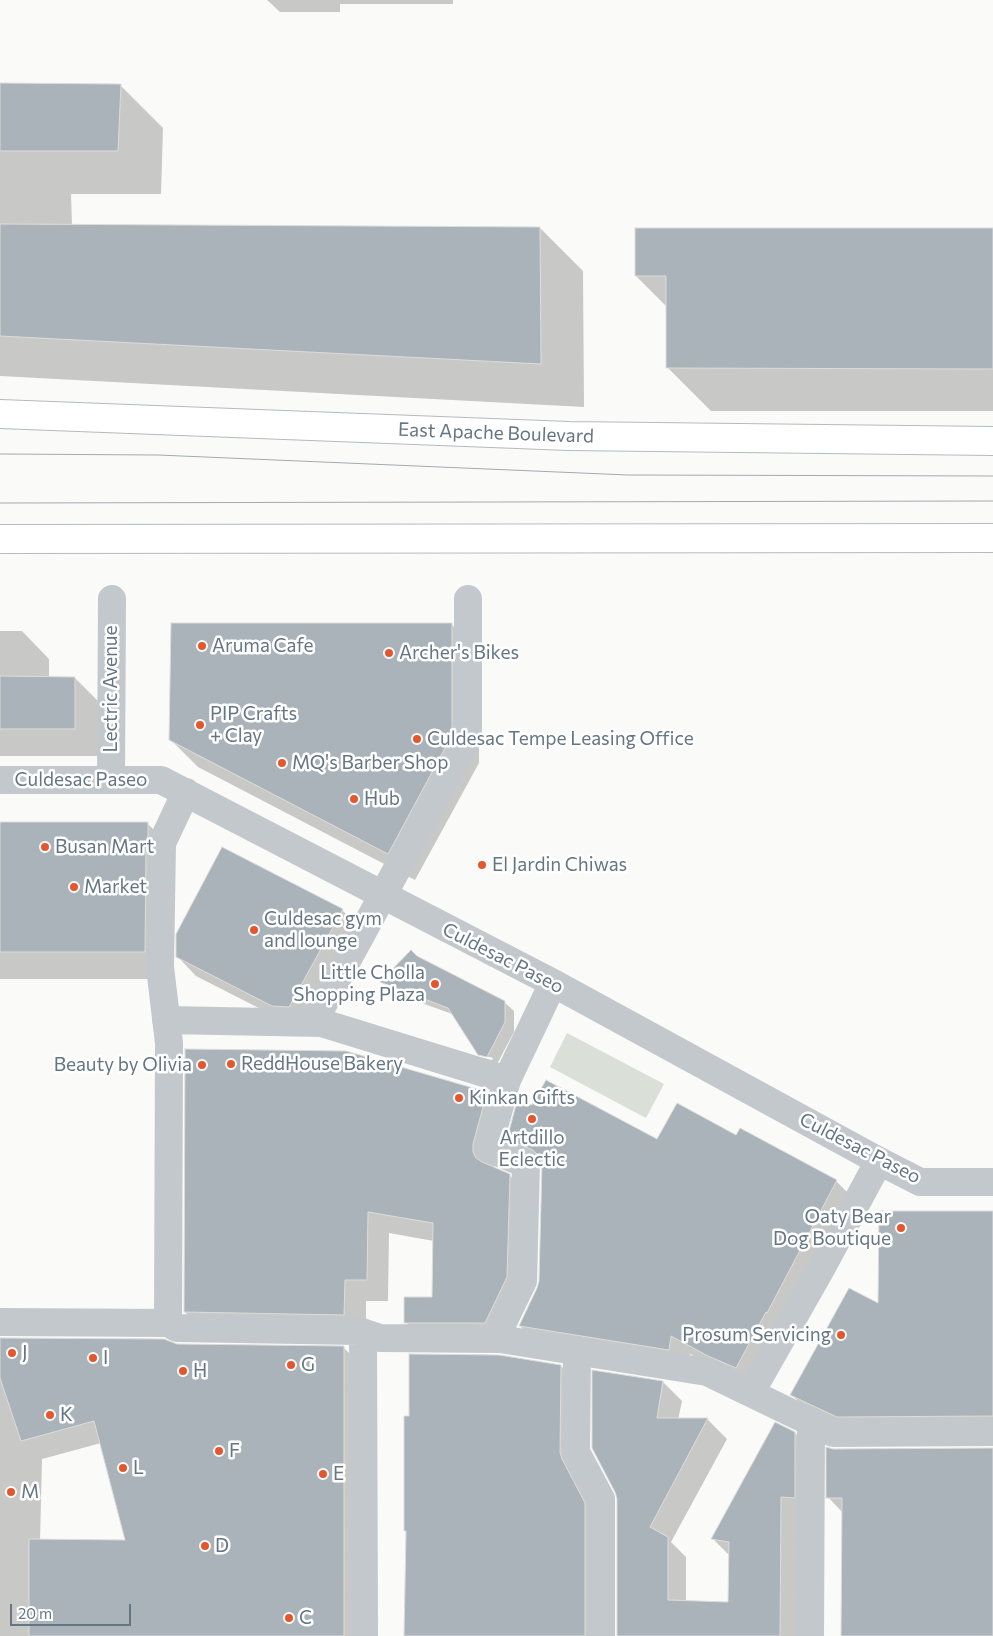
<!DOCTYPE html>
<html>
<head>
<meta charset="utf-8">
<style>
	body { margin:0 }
	#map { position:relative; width:993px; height:1636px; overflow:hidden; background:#fafaf8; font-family:Commissioner,sans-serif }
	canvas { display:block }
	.scale { position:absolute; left:10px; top:1604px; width:121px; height:22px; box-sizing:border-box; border:2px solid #657683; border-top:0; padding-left:6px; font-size:15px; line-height:18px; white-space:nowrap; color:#657683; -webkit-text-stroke:4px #fff; paint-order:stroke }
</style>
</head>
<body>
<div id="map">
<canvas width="993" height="1636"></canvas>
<div class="scale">20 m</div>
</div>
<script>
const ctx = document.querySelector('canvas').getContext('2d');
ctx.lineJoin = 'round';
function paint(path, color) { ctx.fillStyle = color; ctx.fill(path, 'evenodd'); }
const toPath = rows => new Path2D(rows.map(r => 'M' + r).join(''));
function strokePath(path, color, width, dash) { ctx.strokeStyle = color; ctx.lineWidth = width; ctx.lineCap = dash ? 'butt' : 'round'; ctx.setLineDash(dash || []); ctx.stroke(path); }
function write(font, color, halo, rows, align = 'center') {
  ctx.font = font + ' Commissioner,sans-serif'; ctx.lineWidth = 5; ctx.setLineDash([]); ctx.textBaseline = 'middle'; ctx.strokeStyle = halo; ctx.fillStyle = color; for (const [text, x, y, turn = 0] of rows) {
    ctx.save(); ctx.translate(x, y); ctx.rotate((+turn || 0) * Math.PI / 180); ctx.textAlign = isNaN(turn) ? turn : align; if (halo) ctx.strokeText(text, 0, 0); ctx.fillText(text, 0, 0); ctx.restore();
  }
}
const green = toPath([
	[567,1033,664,1084,646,1118,550,1067]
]);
const shadow = toPath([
	[267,0,453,0,453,4,340,4,340,12,280,12],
	[0,84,120,85,163,128,161,194,71,194,72,226,540,228,583,271,584,407,0,376],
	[993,230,993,411,711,411,668,368,668,308,636,276],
	[452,625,479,652,479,763,415,880,198,767,171,740],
	[0,631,22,631,49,659,49,678,75,678,102,705,102,756,0,756],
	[0,824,148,824,175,851,171,979,0,979],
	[342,910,361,929,308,1025,292,1025,196,976,177,956],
	[420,961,504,1002,514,1011,514,1032,496,1066,489,1064,483,1058,492,1060,493,1058,482,1055,482,1056,479,1054,455,1015,391,992,382,982],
	[345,1052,487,1093,509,1115,494,1169,509,1175,531,1197,507,1344,427,1344,406,1322,434,1298,434,1241,389,1233,388,1301,366,1301,366,1336,207,1334,185,1312],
	[737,1137,836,1181,855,1200,755,1387,729,1375,690,1354,687,1368,539,1345,520,1326,538,1288,540,1282,543,1164,527,1158,508,1139,658,1141],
	[993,1212,993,1437,858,1437,812,1415,792,1395,879,1305],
	[0,1339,176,1345,344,1348,363,1367,362,1636,0,1636],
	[101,1443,127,1541,40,1541,42,1459],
	[561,1366,580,1385,579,1472,604,1523,604,1636,406,1636],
	[663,1382,682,1401,678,1420,708,1420,727,1439,671,1542,686,1557,686,1602,729,1603,730,1556,712,1538,795,1433,814,1452,799,1636,618,1636],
	[993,1449,993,1636,843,1636,843,1513,828,1497,833,1450]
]);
const building = toPath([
	[0,83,121,84,118,151,0,151,0,83],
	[0,224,540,227,541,364,0,336,0,224],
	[635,228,993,228,993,369,666,368,666,276,635,276,635,228],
	[171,623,452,623,452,735,388,854,169,740,171,623],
	[0,676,75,677,75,729,0,729,0,676],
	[0,822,148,822,148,835,146,843,145,952,0,952,0,822],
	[222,847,343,909,289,1007,272,1006,176,957,176,934,222,847],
	[411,950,417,956,505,1001,505,1022,487,1057,478,1055,448,1008,380,982,411,950],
	[185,1049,346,1051,487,1092,473,1144,473,1152,476,1158,482,1162,510,1174,507,1277,485,1323,404,1323,404,1297,432,1297,433,1223,368,1212,367,1280,345,1280,344,1315,184,1312,185,1049],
	[546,1080,657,1139,677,1103,736,1135,740,1128,837,1180,767,1313,766,1312,736,1368,708,1356,671,1336,669,1350,519,1326,537,1288,539,1281,542,1164,539,1156,533,1150,507,1139,517,1101,532,1105,546,1080],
	[879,1211,993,1211,993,1416,837,1417,790,1395,849,1288,878,1303,879,1211],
	[0,1338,164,1339,177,1344,344,1346,344,1636,29,1636,29,1539,125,1540,94,1421,21,1441,0,1378,0,1338],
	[409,1354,499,1355,561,1365,560,1452,562,1459,585,1503,585,1636,404,1636,406,1531,404,1531,404,1416,409,1416,409,1354],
	[592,1370,663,1381,657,1418,708,1418,650,1527,668,1537,668,1600,728,1602,729,1542,711,1539,775,1422,795,1432,795,1498,781,1497,780,1636,617,1636,617,1499,615,1492,592,1448,592,1370],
	[826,1447,833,1449,993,1448,993,1636,841,1636,842,1498,826,1498,826,1447]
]);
const minor = toPath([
	[0,780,161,780,553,983,879,1161,920,1182,993,1182],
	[111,780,112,599],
	[166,1020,322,1023,507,1080,553,983],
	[313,1023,468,739,468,599],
	[0,1322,168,1323,169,1043,160,967,162,843,186,792],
	[168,1323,177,1328,359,1331,380,1338,500,1339,707,1372,833,1433,993,1432],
	[363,1333,364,1636],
	[495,1339,523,1281,526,1164,488,1148,507,1080],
	[577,1350,576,1452,601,1499,601,1636],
	[751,1392,822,1267,879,1161],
	[810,1636,811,1421]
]);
const major = toPath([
	[0,414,569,436,993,441],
	[0,539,993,538]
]);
const tram = toPath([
	[0,454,158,455,628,475,993,476],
	[0,503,993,501]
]);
const markers = [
	[202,646,5,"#e4572e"],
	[389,653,5,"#e4572e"],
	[200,725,5,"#e4572e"],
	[417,739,5,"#e4572e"],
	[282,763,5,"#e4572e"],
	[354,799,5,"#e4572e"],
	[45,847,5,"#e4572e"],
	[482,865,5,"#e4572e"],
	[74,887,5,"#e4572e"],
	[254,930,5,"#e4572e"],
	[435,984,5,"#e4572e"],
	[231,1064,5,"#e4572e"],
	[202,1065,5,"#e4572e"],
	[459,1098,5,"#e4572e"],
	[532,1119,5,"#e4572e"],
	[901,1228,5,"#e4572e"],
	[841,1335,5,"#e4572e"],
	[12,1353,5,"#e4572e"],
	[93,1358,5,"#e4572e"],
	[291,1365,5,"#e4572e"],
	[183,1371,5,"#e4572e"],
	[50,1415,5,"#e4572e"],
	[219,1451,5,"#e4572e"],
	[123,1468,5,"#e4572e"],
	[323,1474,5,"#e4572e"],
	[11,1492,5,"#e4572e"],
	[205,1546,5,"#e4572e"],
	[289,1618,5,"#e4572e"]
];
const streetNames = [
	["East Apache Boulevard",496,433,2],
	["Lectric Avenue",111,689,-90],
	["Culdesac Paseo",81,780],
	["Culdesac Paseo",503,958,27],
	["Culdesac Paseo",860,1148,27]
];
const poiNames = [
	["Aruma Cafe",212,646],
	["Archer's Bikes",399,653],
	["PIP Crafts",210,714],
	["+ Clay",210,736],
	["Culdesac Tempe Leasing Office",427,739],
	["MQ's Barber Shop",292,763],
	["Hub",364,799],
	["Busan Mart",55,847],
	["El Jardin Chiwas",492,865],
	["Market",84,887],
	["Culdesac gym",264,919],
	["and lounge",264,941],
	["Little Cholla",425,973,"right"],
	["Shopping Plaza",425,995,"right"],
	["ReddHouse Bakery",241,1064],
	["Beauty by Olivia",192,1065,"right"],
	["Kinkan Gifts",469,1098],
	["Artdillo",532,1138,"center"],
	["Eclectic",532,1160,"center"],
	["Oaty Bear",891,1217,"right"],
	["Dog Boutique",891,1239,"right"],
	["Prosum Servicing",831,1335,"right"],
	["J",22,1353],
	["I",103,1358],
	["G",301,1365],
	["H",193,1371],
	["K",60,1415],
	["F",229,1451],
	["L",133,1468],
	["E",333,1474],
	["M",21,1492],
	["D",215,1546],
	["C",299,1618]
];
paint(green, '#dadfd7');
paint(shadow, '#0003');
paint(building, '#aab3b9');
strokePath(building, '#dcdcda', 1);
strokePath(major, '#b5babe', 30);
strokePath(minor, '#c3c8cc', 28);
strokePath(major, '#fff', 28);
strokePath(tram, '#a2aab0', 1);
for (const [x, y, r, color] of markers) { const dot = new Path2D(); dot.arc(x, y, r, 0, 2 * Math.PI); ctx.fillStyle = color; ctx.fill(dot); strokePath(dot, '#fff', 2); }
write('19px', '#657683', '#fff', streetNames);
write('19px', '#657683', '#fff', poiNames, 'left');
</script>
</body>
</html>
